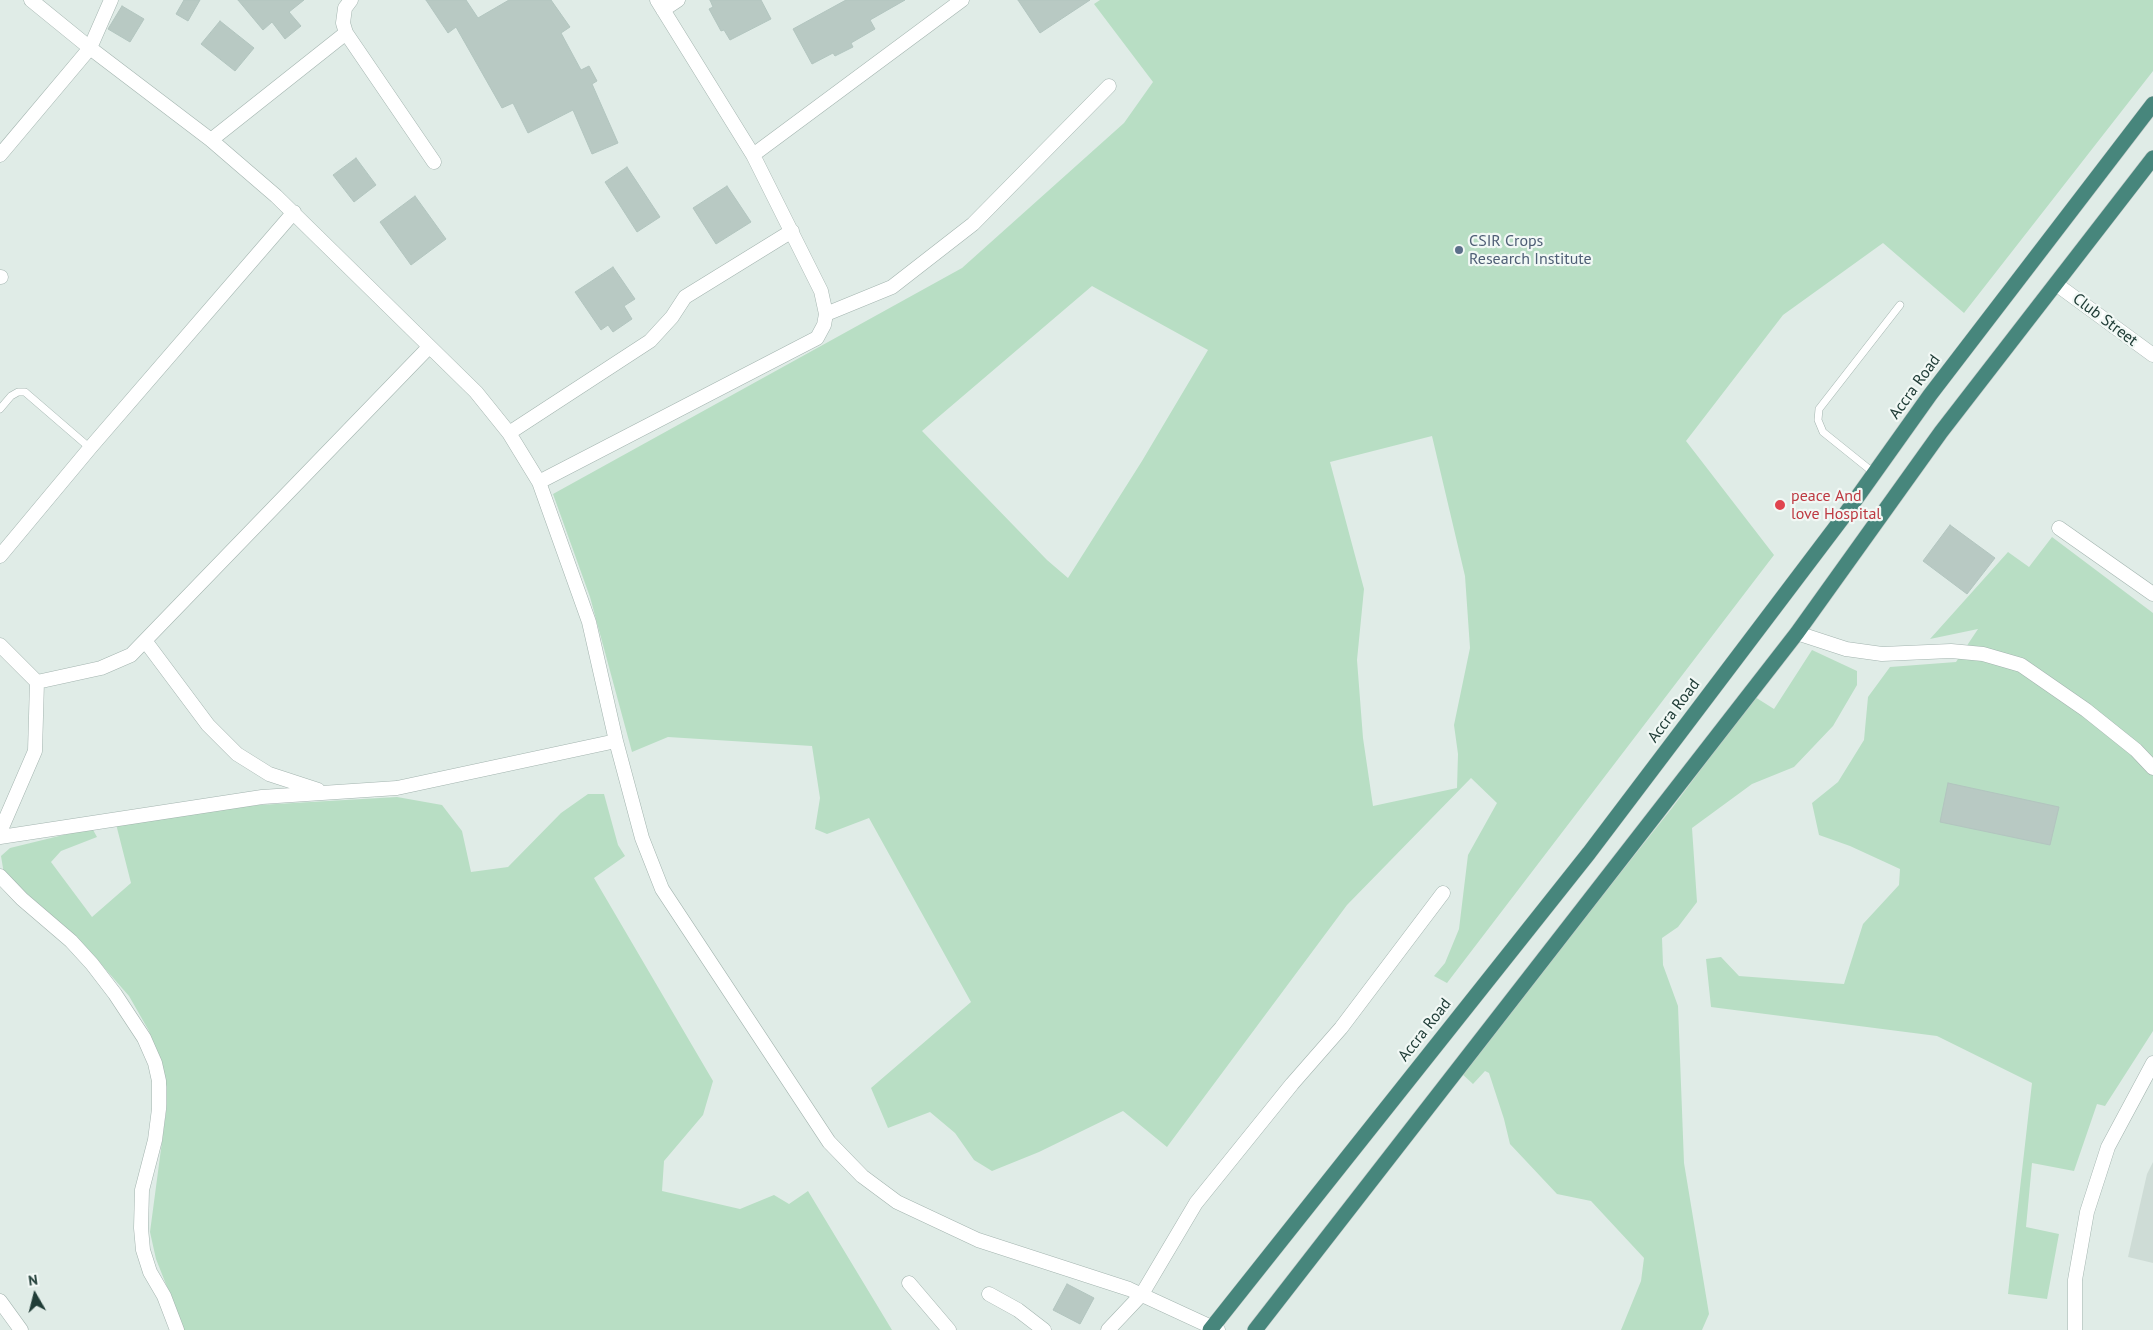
<!DOCTYPE html>
<html>
<head>
<meta charset="utf-8">
<style>
	body { margin:0 }
	#map { position:relative; width:2153px; height:1330px; overflow:hidden; background:#e0ece7; font-family:"PT Sans",sans-serif }
	canvas { display:block }
	.north { position:absolute; left:10px; top:1270px; width:50px; height:50px; -webkit-text-stroke:4px #f1f8f5; paint-order:stroke; rotate:352deg; font-size:14px; font-weight:700; line-height:20px; text-align:center; color:#203d37 }
	.north::after { content:''; display:block; margin:auto; width:18px; height:22px; background:#203d37; clip-path:polygon(50% 0,100% 100%,50% 72%,0 100%) }
</style>
</head>
<body>
<div id="map">
<canvas width="2153" height="1330"></canvas>
<div class="north">N</div>
</div>
<script>
const ctx = document.querySelector('canvas').getContext('2d');
ctx.lineJoin = 'round';
function paint(path, color) { ctx.fillStyle = color; ctx.fill(path, 'evenodd'); }
const toPath = rows => new Path2D(rows.map(r => 'M' + r).join(''));
function strokePath(path, color, width, dash) { ctx.strokeStyle = color; ctx.lineWidth = width; ctx.lineCap = dash ? 'butt' : 'round'; ctx.setLineDash(dash || []); ctx.stroke(path); }
function write(font, color, halo, rows, align = 'center') {
  ctx.font = font + ' "PT Sans",sans-serif'; ctx.lineWidth = 4.5; ctx.setLineDash([]); ctx.textBaseline = 'middle'; ctx.strokeStyle = halo; ctx.fillStyle = color; for (const [text, x, y, turn = 0] of rows) {
    ctx.save(); ctx.translate(x, y); ctx.rotate((+turn || 0) * Math.PI / 180); ctx.textAlign = isNaN(turn) ? turn : align; if (halo) ctx.strokeText(text, 0, 0); ctx.fillText(text, 0, 0); ctx.restore();
  }
}
const built = toPath([
	[2153,1162,2153,1263,2128,1257,2147,1174]
]);
const green = toPath([
	[1100,0,2153,0,2153,71,1964,313,1883,243,1783,315,1686,441,1774,555,1447,983,1434,976,1445,963,1459,929,1468,855,1497,803,1471,778,1347,905,1167,1147,1123,1111,1039,1152,992,1171,974,1160,955,1133,930,1112,888,1128,871,1088,971,1002,869,818,827,834,815,829,820,798,812,746,668,737,632,752,590,597,553,494,962,268,1124,123,1153,82,1094,4],
	[1092,286,1208,350,1142,461,1068,578,1047,560,922,431],
	[1432,436,1465,576,1470,648,1454,725,1458,754,1457,788,1373,806,1363,738,1357,660,1364,589,1330,462],
	[2052,537,2153,613,2153,1031,2105,1106,2097,1104,2074,1171,2032,1163,2026,1227,2059,1234,2047,1299,2008,1294,2032,1083,1937,1036,1711,1007,1706,959,1721,957,1739,976,1844,984,1863,924,1899,885,1900,869,1850,846,1819,835,1812,803,1838,782,1864,740,1868,697,1890,667,1956,662,1978,629,1930,639,2008,552,2029,567],
	[1812,650,1857,671,1857,685,1833,726,1794,767,1752,784,1692,828,1697,902,1678,927,1662,938,1663,965,1678,1006,1684,1163,1709,1314,1702,1330,1621,1330,1641,1281,1644,1258,1591,1201,1557,1194,1510,1144,1504,1119,1489,1073,1485,1071,1473,1084,1461,1073,1672,808,1755,697,1774,709],
	[588,794,604,794,618,845,625,856,594,878,713,1081,703,1115,664,1161,662,1191,740,1209,774,1195,789,1204,808,1191,892,1330,184,1330,156,1259,150,1232,167,1104,167,1087,149,1031,129,996,86,947,4,874,1,856,10,848,92,828,97,837,61,851,51,862,92,917,131,883,116,824,242,806,397,797,442,805,462,831,471,872,508,867,561,813]
]);
const building = toPath([
	[184,0,200,0,188,21,176,14,184,0],
	[238,0,304,0,289,12,301,26,285,39,272,22,263,30,238,0],
	[426,0,466,0,478,18,509,0,551,0,570,27,561,33,581,70,589,66,597,81,592,84,618,143,592,154,573,110,528,133,513,103,502,108,456,27,448,33,426,0],
	[710,0,761,0,771,19,730,40,724,30,721,31,709,9,713,7,710,0],
	[846,0,905,0,870,20,875,29,851,43,853,47,835,56,833,53,812,64,793,29,846,0],
	[1018,0,1090,0,1040,33,1018,0],
	[122,6,144,19,130,42,108,29,122,6],
	[220,21,254,48,235,71,201,44,220,21],
	[356,158,376,185,354,202,333,175,356,158],
	[627,167,660,217,637,232,605,182,627,167],
	[727,186,751,222,716,244,693,208,727,186],
	[415,196,446,239,411,265,380,222,415,196],
	[613,267,635,299,624,306,632,319,613,332,608,325,601,330,575,292,613,267],
	[1950,525,1995,558,1967,594,1923,561,1950,525],
	[1948,783,2059,807,2050,845,1940,822,1948,783],
	[1067,1284,1094,1298,1080,1324,1053,1310,1067,1284]
]);
const service = toPath([
	[0,409,11,396,18,392,25,392,90,448],
	[1874,473,1823,432,1818,420,1819,409,1900,305]
]);
const minor = toPath([
	[31,0,90,48,211,140,276,196,476,392,509,433,539,482,589,622,616,741,642,838,662,889,829,1142,862,1176,897,1202,978,1240,1129,1289,1218,1330],
	[351,0,345,8,343,23,346,33,434,162],
	[663,10,678,0],
	[211,140,346,33],
	[0,155,90,48,111,0],
	[753,155,962,0],
	[0,277,1,277],
	[2056,284,2153,355],
	[826,314,892,287,973,224,1109,86],
	[509,433,650,341,672,317,685,297,792,231],
	[539,482,817,338,824,325,826,314,821,291,753,155,657,0],
	[2059,528,2153,594],
	[0,556,90,448,294,212],
	[1797,633,1846,649,1882,654,1951,651,1983,654,2021,665,2086,710,2136,750,2153,768],
	[146,642,208,725,237,754,269,774,318,790],
	[0,645,37,682,35,751,0,832],
	[37,682,101,668,131,655,429,347],
	[0,837,262,797,397,788,616,741],
	[0,876,22,899,71,941,92,964,115,994,144,1038,155,1063,159,1081,159,1109,155,1140,142,1190,141,1228,143,1250,150,1272,164,1296,177,1330],
	[909,1283,949,1330],
	[989,1294,1018,1310,1044,1330],
	[0,1301,21,1330],
	[1108,1330,1142,1294,1196,1203,1292,1084,1341,1028,1443,893],
	[2075,1330,2075,1280,2087,1212,2108,1147,2153,1063]
]);
const trunk = toPath([
	[1210,1330,1589,853,1841,520,1930,395,2153,104],
	[1255,1330,1797,633,1941,432,2153,158]
]);
const markers = [
	[1459,250,5,"#5c6f8a"],
	[1780,505,6,"#e0444e"]
];
const serviceNames = [
	["CSIR Crops",1469,241],
	["Research Institute",1469,259]
];
const streetNames = [
	["Club Street",2105,320,37],
	["Accra Road",1915,387,-54],
	["Accra Road",1674,711,-53],
	["Accra Road",1425,1030,-52]
];
const healthNames = [
	["peace And",1791,496],
	["love Hospital",1791,514]
];
paint(built, '#cedcd6');
paint(green, '#b8dec4');
paint(building, '#b8c9c3');
strokePath(building, '#b2c5bf', 1);
strokePath(service, '#a3b4af', 8);
strokePath(minor, '#a3b4af', 15);
strokePath(trunk, '#c1c9c7', 16);
strokePath(service, '#fff', 7);
strokePath(minor, '#fff', 14);
strokePath(trunk, '#47867c', 15);
for (const [x, y, r, color] of markers) { const dot = new Path2D(); dot.arc(x, y, r, 0, 2 * Math.PI); ctx.fillStyle = color; ctx.fill(dot); strokePath(dot, '#f1f8f5', 2); }
write('16px', '#4e5e75', '#f1f8f5', serviceNames, 'left');
write('16px', '#203d37', '#f1f8f5', streetNames);
write('16px', '#be3a42', '#f1f8f5', healthNames, 'left');
</script>
</body>
</html>
